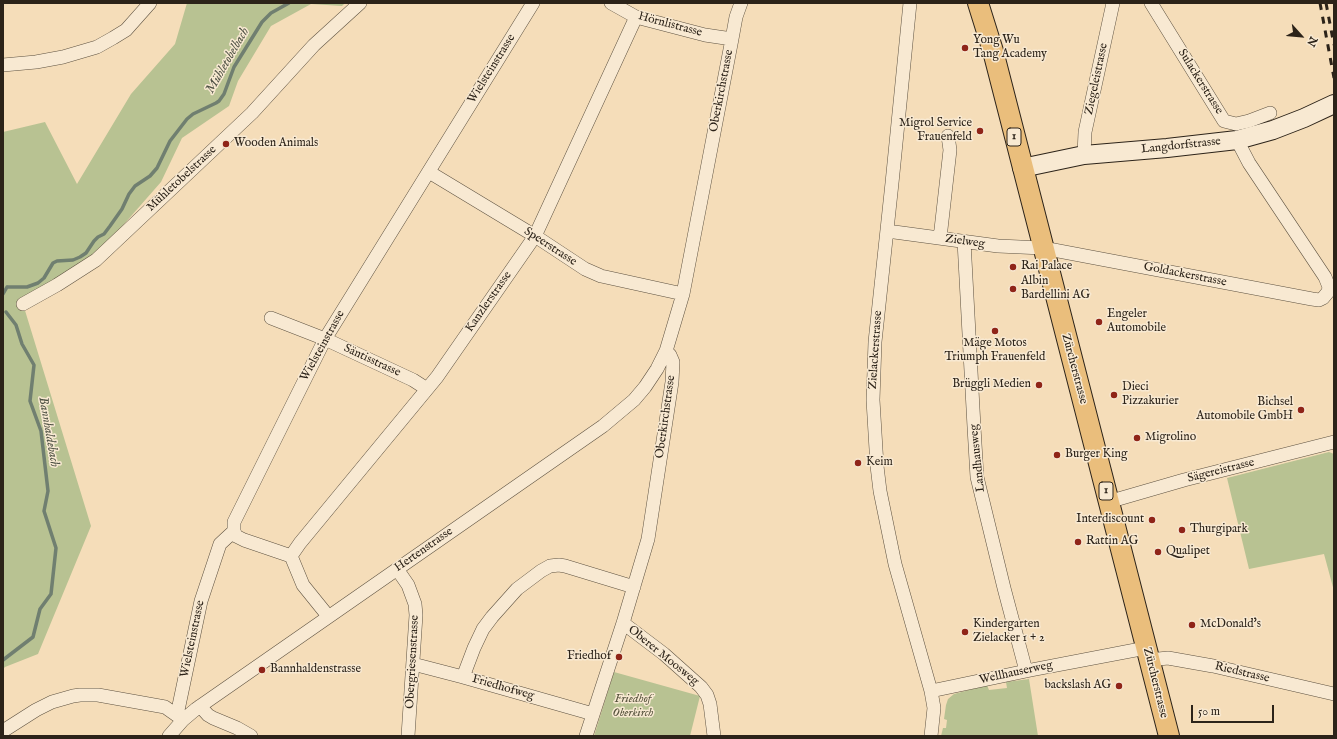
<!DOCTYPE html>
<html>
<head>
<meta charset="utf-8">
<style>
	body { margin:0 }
	#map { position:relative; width:1337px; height:739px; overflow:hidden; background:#f5ddb9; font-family:"IM FELL English",serif }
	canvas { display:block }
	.frame { position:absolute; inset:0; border:4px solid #2c2319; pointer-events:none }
	.north { position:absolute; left:1281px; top:16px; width:40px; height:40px; -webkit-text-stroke:3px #f8e9d2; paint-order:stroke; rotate:117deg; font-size:11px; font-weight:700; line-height:16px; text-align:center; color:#2c2319 }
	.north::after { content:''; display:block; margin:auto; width:14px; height:18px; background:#2c2319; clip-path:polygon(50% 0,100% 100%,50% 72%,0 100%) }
	.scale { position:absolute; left:1191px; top:705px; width:83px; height:18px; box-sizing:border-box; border:2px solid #2c2319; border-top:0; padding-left:5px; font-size:12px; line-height:14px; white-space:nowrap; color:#2c2319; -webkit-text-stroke:3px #f8e9d2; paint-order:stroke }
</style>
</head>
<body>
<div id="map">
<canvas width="1337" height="739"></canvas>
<div class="frame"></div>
<div class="north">N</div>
<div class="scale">50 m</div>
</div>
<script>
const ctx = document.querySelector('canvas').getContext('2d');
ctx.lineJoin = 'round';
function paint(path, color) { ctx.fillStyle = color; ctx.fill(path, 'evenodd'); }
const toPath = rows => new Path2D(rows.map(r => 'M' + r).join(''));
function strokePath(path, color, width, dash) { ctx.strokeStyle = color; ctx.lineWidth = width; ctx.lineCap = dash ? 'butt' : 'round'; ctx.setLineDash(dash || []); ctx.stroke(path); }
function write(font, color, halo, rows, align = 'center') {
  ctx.font = font + ' "IM FELL English",serif'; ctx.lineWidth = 3; ctx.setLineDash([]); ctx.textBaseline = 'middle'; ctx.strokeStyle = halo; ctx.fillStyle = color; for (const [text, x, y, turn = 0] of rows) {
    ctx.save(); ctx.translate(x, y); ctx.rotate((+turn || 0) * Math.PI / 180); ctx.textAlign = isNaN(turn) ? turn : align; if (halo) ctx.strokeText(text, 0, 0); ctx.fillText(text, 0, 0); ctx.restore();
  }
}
const green = toPath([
	[187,3,345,3,342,6,311,4,271,26,238,81,229,106,182,138,161,182,118,231,85,263,23,304,91,526,38,654,5,667,3,669,3,132,45,122,77,184,131,94,175,44],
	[1329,452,1334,454,1334,591,1324,554,1249,569,1227,478],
	[614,672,700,696,690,736,594,736],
	[1029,679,1038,736,941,736,943,728,946,728,947,720,944,719,946,705,948,699,954,694,987,685,989,690,1007,688,1006,682]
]);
const stream = toPath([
	[7,287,27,287,38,283,44,278,53,263,57,261,73,260,80,257,86,253,94,241,98,237,104,234,110,226,122,209,129,194,135,186,150,176,157,168,170,141,187,119,193,114,216,103,219,101,224,94,234,67,262,22,271,13,289,3],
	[3,294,7,287],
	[3,660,33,637,40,609,51,594,56,548,44,511,48,491,41,431,30,401,34,365,22,344,16,325,6,312]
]);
const street = toPath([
	[611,3,636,17,705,35,732,39],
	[910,3,892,183,875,342,873,400,877,466,880,491,895,564,931,691,934,708,931,736],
	[1151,3,1224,121,1236,124,1249,121,1270,113],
	[3,65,36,62,63,57,97,47,113,38,126,30,150,3],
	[1084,155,1085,132,1113,3],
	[429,172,535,236,585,269,601,276,683,294],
	[887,231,998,246,1043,248,1312,299,1319,300,1323,298,1328,292,1329,287,1325,277,1249,163,1237,140],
	[940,238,950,150,948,136],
	[964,241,974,427,977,477,1004,588,1026,671],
	[23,304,57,285,96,260,252,113,314,45,360,3],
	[271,318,325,339,413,380,427,389],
	[1108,502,1184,480,1334,442],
	[234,531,236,536,244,540,291,556],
	[291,556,300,543,437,377,535,236,636,17],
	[291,556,303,585,328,616],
	[397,569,408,585,415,604,416,615,408,736],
	[623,623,664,654,701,687,707,695,710,704,714,736],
	[1149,660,1168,658,1213,666,1334,694],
	[413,664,463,677,593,714],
	[463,677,474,648,483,629,492,617,517,589,541,571,550,566,559,565,565,566,634,587],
	[931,691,1031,670,1146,648],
	[200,706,208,715,213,718,237,728,251,736],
	[177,715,201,601,220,544,234,531,234,522,325,339,533,3],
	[3,731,36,710,52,702,73,696,80,695,98,695,165,707,182,719],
	[169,736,183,720,196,709,603,426,634,400,645,387,657,369,666,351,683,294,732,39,736,17,741,3],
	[586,736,623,623,648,539,672,382,673,362,670,355,666,351]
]);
const secondary = toPath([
	[1022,168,1084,155,1167,148,1237,140,1273,130,1304,118,1334,104]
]);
const primary = toPath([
	[978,3,993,51,1169,736]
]);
const rail = toPath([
	[1320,3,1334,78],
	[1326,3,1334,45]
]);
const markers = [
	[965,48,4,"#8f2418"],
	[980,131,4,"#8f2418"],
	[226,144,4,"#8f2418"],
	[1013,267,4,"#8f2418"],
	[1013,289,4,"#8f2418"],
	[1099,322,4,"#8f2418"],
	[995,331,4,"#8f2418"],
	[1039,385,4,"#8f2418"],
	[1114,395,4,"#8f2418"],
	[1301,410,4,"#8f2418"],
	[1137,438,4,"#8f2418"],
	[1057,455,4,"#8f2418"],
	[858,463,4,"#8f2418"],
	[1152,520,4,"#8f2418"],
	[1182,530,4,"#8f2418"],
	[1078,542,4,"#8f2418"],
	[1158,552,4,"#8f2418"],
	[1192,625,4,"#8f2418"],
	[965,632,4,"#8f2418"],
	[619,657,4,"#8f2418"],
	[262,670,4,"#8f2418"],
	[1119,686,4,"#8f2418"]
];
const shields = [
	[1014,137,14],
	[1106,491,14]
];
const shieldNames = [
	["1",1014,137],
	["1",1106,491]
];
const streetNames = [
	["Hörnlistrasse",670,25,15],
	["Wielsteinstrasse",492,69,-58],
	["Ziegeleistrasse",1097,79,-78],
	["Sulackerstrasse",1200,82,58],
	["Oberkirchstrasse",722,91,-79],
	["Langdorfstrasse",1181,146,-6],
	["Mühletobelstrasse",182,179,-43],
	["Zielweg",965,242,8],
	["Speerstrasse",550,247,33],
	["Goldackerstrasse",1185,275,11],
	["Kanzlerstrasse",489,302,-55],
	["Wielsteinstrasse",323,346,-61],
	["Zielackerstrasse",876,350,-86],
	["Säntisstrasse",372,361,25],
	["Zürcherstrasse",1074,369,75],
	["Oberkirchstrasse",666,417,-82],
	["Landhausweg",978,458,-96],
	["Sägereistrasse",1221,471,-14],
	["Hertenstrasse",424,550,-35],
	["Wielsteinstrasse",193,639,-78],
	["Oberer Moosweg",663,656,39],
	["Obergriesenstrasse",413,662,-87],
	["Wellhauserweg",1016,673,-12],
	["Riedstrasse",1242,673,13],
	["Zürcherstrasse",1155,683,76],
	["Friedhofweg",503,688,16]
];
const poiNames = [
	["Yong Wu",973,41],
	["Tang Academy",973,55],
	["Migrol Service",972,124,"right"],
	["Frauenfeld",972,138,"right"],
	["Wooden Animals",234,144],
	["Rai Palace",1021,267],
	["Albin",1021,282],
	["Bardellini AG",1021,296],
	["Engeler",1107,315],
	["Automobile",1107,329],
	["Mäge Motos",995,344,"center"],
	["Triumph Frauenfeld",995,358,"center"],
	["Brüggli Medien",1031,385,"right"],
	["Dieci",1122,388],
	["Pizzakurier",1122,402],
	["Bichsel",1293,403,"right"],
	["Automobile GmbH",1293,417,"right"],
	["Migrolino",1145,438],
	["Burger King",1065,455],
	["Keim",866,463],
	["Interdiscount",1144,520,"right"],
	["Thurgipark",1190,530],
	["Rattin AG",1086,542],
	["Qualipet",1166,552],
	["Kindergarten",973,625],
	["Zielacker 1 + 2",973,639],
	["McDonald's",1200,625],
	["Friedhof",611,657,"right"],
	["Bannhaldenstrasse",270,670],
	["backslash AG",1111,686,"right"]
];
const parkNames = [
	["Friedhof",633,700],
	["Oberkirch",633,714]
];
const waterNames = [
	["Mühletobelbach",228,61,-60],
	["Bannhaldebach",48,432,80]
];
paint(green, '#b8c292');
strokePath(stream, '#707f70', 3.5);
strokePath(street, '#5e5241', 14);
strokePath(secondary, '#2c2319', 20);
strokePath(primary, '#2c2319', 22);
strokePath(street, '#f8e9d2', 13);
strokePath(secondary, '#f8e9d2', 18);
strokePath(primary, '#eabe7c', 20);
strokePath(rail, '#2c2319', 3, [7, 7]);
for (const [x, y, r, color] of markers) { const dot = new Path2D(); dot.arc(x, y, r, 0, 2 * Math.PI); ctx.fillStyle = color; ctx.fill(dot); strokePath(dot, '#f8e9d2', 1.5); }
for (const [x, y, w] of shields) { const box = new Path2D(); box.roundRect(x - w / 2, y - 9, w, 18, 3); ctx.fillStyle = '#f8e9d2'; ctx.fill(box); strokePath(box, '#2c2319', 1); }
write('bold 11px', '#2c2319', null, shieldNames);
write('12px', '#2c2319', '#f8e9d2', streetNames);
write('12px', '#2c2319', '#f8e9d2', poiNames, 'left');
write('italic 12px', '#56533d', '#f8e9d2', parkNames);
write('italic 13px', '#4e5144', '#f8e9d2', waterNames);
</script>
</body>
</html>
